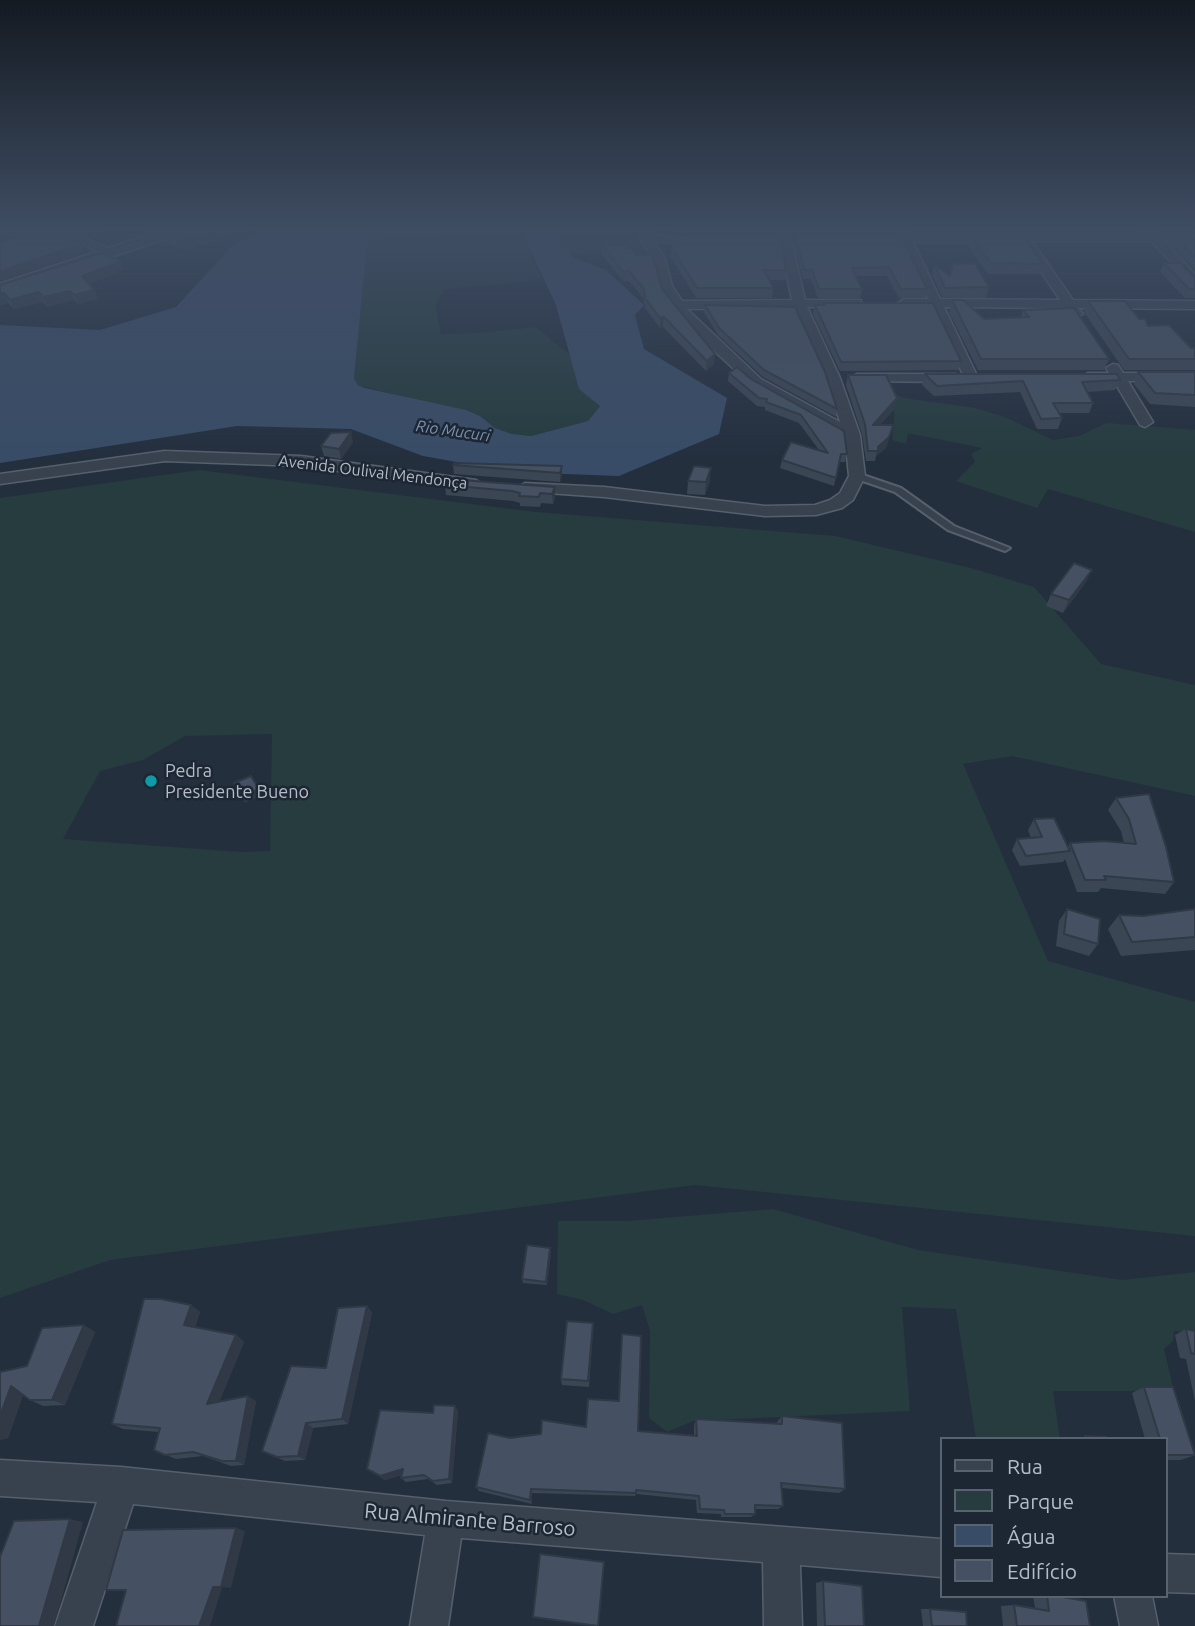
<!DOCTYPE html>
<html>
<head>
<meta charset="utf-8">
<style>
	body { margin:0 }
	#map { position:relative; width:1195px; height:1626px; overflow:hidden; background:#242f3e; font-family:Ubuntu,sans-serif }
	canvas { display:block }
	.legend { position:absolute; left:940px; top:1437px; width:228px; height:161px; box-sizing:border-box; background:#1d2633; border:2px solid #59626f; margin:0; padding:9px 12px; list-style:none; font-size:21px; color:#b4bcc9 }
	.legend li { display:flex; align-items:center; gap:14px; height:35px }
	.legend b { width:35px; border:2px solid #59626f }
</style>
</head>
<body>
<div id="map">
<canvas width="1195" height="1626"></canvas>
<ul class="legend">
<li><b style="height:9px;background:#38414e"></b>Rua</li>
<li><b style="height:19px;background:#263c3f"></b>Parque</li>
<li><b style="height:19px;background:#394c67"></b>Água</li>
<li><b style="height:19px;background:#455162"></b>Edifício</li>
</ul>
</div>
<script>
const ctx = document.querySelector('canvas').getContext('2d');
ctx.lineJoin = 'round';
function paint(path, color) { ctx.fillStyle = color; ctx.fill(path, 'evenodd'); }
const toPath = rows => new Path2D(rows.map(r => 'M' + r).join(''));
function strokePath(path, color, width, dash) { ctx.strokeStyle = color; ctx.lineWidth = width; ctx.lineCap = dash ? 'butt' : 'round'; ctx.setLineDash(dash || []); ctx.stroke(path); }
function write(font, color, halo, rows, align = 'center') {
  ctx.font = font + ' Ubuntu,sans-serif'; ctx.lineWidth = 5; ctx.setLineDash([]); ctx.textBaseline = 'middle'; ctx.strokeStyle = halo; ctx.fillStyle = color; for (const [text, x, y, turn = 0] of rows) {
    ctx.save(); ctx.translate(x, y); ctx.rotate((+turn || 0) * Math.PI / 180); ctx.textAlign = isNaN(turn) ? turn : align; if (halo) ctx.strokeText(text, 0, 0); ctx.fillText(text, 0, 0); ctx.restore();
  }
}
const green = toPath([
	[456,231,524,231,529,251,541,278,524,282,444,289,435,306,441,334,479,333,535,327,571,355,577,381,600,406,588,421,531,436,512,434,495,428,480,416,358,385,354,379,367,245,376,240,394,237,437,238],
	[561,231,642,231,642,240,651,251,645,254,655,260,613,252,585,254,568,252,560,241],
	[886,390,904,398,975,408,1005,417,1053,440,1079,436,1107,423,1195,430,1195,532,1048,489,1037,508,956,481,975,462,971,454,982,448,908,433,906,444,892,440,895,415],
	[199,470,536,512,835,536,971,568,1034,587,1101,664,1195,685,1195,796,1012,756,963,764,1048,961,1195,1002,1195,1236,695,1185,110,1260,0,1298,0,498],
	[272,734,270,851,241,852,63,839,100,771,143,760,185,736],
	[773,1209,918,1250,1122,1280,1195,1272,1195,1334,1174,1331,1173,1341,1164,1349,1174,1391,1053,1391,1060,1439,976,1439,956,1309,902,1307,910,1411,693,1421,667,1432,649,1418,650,1331,642,1305,613,1314,583,1300,557,1294,558,1221,627,1221]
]);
const water = toPath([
	[259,231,456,231,437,238,394,237,376,240,367,245,354,378,358,385,365,388,466,410,480,416,495,428,512,434,531,436,588,421,600,406,579,389,556,305,524,237,524,231,561,231,560,241,574,258,606,270,644,305,635,315,644,349,727,398,719,434,619,476,513,472,423,456,351,429,237,426,0,463,0,325,100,330,176,307,231,247]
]);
const service = toPath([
	[857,473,901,488,954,526,1010,548,1005,551,1002,550,948,530,895,492,854,478,853,476,857,473]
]);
const minor = toPath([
	[54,231,70,231,118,253,108,256,54,231],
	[639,231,651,231,651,236,702,236,708,239,702,242,654,242,664,256,672,286,682,301,792,300,777,231,789,231,805,300,861,300,861,306,856,307,807,307,840,378,860,435,865,476,853,500,842,508,816,515,765,516,604,497,519,491,517,488,525,483,604,487,765,506,815,505,830,500,840,493,849,476,845,437,751,385,680,319,660,286,652,256,640,239,639,231],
	[795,308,826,378,840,422,761,379,687,309,795,308],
	[896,231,908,231,910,235,1144,234,1142,231,1154,231,1157,234,1195,234,1195,240,1164,241,1195,274,1195,285,1191,284,1151,241,1032,241,1073,300,1195,301,1195,309,1078,308,1083,314,1076,318,1071,317,1065,308,944,307,978,378,971,382,966,381,931,307,904,307,898,303,904,299,928,299,901,242,873,242,867,239,873,236,898,235,896,231],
	[913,242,1021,242,1060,300,940,299,913,242],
	[1113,364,1118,365,1123,373,1195,373,1195,381,1128,381,1153,422,1145,427,1140,425,1114,381,1088,381,1081,377,1088,373,1109,373,1106,368,1113,364],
	[857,374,956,374,963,378,956,382,852,381,850,378,857,374],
	[165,451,301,456,476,480,484,485,476,490,301,466,165,461,0,484,0,474,165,451],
	[0,1460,121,1467,446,1501,941,1539,941,1577,800,1565,802,1626,764,1626,763,1562,461,1538,448,1626,410,1626,425,1535,133,1504,93,1626,55,1626,97,1502,0,1496,0,1460],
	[1165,1554,1195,1555,1195,1593,1165,1592,1165,1554],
	[1114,1596,1152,1596,1158,1626,1120,1626,1114,1596]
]);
const tertiary = toPath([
	[160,231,181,231,179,234,0,294,0,284,160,231]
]);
const wall = toPath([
	[76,231,100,231,87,236],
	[166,231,243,231,194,248,182,249,164,242,162,233],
	[672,231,776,231,775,232,671,233],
	[791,231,894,231,894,232,792,232],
	[1173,234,1195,234,1195,270,1169,243],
	[672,235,786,270,785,280,769,280,773,288,772,298,696,298,671,257],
	[970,235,1043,264,1040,274,988,274,967,245],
	[796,236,901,236,927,289,925,298,899,298,887,276,856,276,862,289,860,298,818,298,811,279,803,279,794,245],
	[602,245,627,248,635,255,662,289,714,364,706,371,663,327,660,328,645,308,643,298,629,281,623,281,602,255],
	[121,261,124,270,89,284,94,290,98,299,78,304,74,300,47,307,43,302,14,309,8,303,0,305,0,285],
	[1164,263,1195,277,1195,298,1185,298,1160,272],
	[934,264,950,276,989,287,986,298,943,298,932,275],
	[952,300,984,319,1021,317,1023,310,1109,359,1104,370,978,370,949,312],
	[1088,301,1139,319,1148,326,1191,348,1195,348,1195,370,1124,370,1084,312],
	[824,303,961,361,958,370,840,371,813,314,815,305,824,305],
	[705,305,837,409,836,417,763,377,718,335,704,312],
	[1138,372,1195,372,1195,407,1150,404,1134,384],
	[729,373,751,379,844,431,847,454,845,462,839,462,834,486,780,468,782,460,819,450,799,423,765,410,765,407,757,406,728,381],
	[925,374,1120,380,1115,390,1087,392,1093,403,1089,413,1059,413,1062,418,1058,429,1037,429,1020,392,934,396,922,385],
	[848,375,894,409,880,425,890,435,886,448,876,456,875,461,866,461,862,434,846,385],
	[353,442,341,459,324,456,321,446],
	[453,465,562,466,562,476,560,482,454,474],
	[688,481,710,481,705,495,687,494],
	[445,485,555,487,555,497,553,504,541,503,540,507,520,506,520,503,513,501,446,495],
	[1086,582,1063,613,1046,606,1051,594],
	[1116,798,1174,882,1165,894,1101,888,1098,892,1077,892,1065,859,1063,862,1020,866,1012,850,1017,839,1031,838,1028,830,1034,819,1068,847,1070,843,1124,843,1121,831,1108,810],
	[1067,909,1098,944,1089,956,1056,946,1059,921],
	[1195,909,1195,950,1121,956,1108,929,1119,915,1143,916],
	[550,1248,551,1252,547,1285,523,1283,522,1279],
	[191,1305,200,1312,195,1327,236,1335,244,1342,219,1402,256,1401,244,1465,231,1466,203,1456,176,1459,154,1450,159,1432,123,1429,112,1424],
	[367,1306,372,1313,348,1424,313,1428,305,1460,285,1461,262,1451,326,1368],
	[84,1325,95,1332,65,1405,43,1406,30,1400,23,1395,8,1438,0,1440,0,1372,27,1366],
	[1186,1329,1195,1331,1195,1401,1186,1359,1180,1358,1175,1335],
	[593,1330,589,1387,562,1385,561,1379],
	[1144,1387,1195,1455,1181,1460,1165,1460,1165,1439,1145,1439,1132,1393],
	[458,1411,452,1483,437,1485,428,1479,406,1482,401,1478,402,1475,385,1480,367,1469,433,1413],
	[782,1416,845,1489,839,1493,781,1488,783,1506,778,1509,755,1509,755,1514,751,1517,721,1517,721,1514,697,1513,696,1500,636,1494,635,1496,532,1493,532,1504,479,1491,476,1487,510,1438,586,1427,694,1435,694,1425,696,1419,777,1424,777,1422],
	[823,1581,864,1626,817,1626,816,1583],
	[1033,1596,1057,1596,1090,1626,1003,1626,1001,1606,1014,1605,1035,1608],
	[921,1609,930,1609,967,1626,923,1626]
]);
const shadedWall = toPath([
	[0,231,29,231,0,241],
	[85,231,100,231,87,236],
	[214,231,243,231,194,248,182,249,179,240],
	[68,233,71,242,61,235],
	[81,244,85,253,0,281,0,271],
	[121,261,124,270,85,285,82,276],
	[94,290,98,299,78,304,74,295],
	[70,291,74,300,47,307,43,297],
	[39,292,43,302,14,309,10,300],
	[4,293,8,303,0,305,0,294],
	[664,317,663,327,660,328,660,318],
	[715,354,714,364,706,371,707,361],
	[897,398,894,409,871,435,873,425],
	[893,425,886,448,876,456,878,447],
	[351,432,353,442,341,459,339,449],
	[562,466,562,476,560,482,560,473],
	[711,468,710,481,705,495,706,482],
	[555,487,555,497,553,504,552,494],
	[1092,570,1086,582,1063,613,1069,600],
	[259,789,262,795,245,803,242,797],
	[550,1248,551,1252,547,1285,546,1282],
	[191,1305,200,1312,193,1332,184,1325],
	[367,1306,372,1313,348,1424,342,1419],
	[84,1325,95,1332,65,1405,52,1400],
	[236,1335,244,1342,216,1410,207,1404],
	[11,1386,24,1392,8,1438,0,1440,0,1416],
	[248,1396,256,1401,244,1465,236,1461],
	[455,1406,458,1411,452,1483,449,1479],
	[306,1423,313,1428,305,1460,298,1456],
	[403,1469,408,1473,385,1480,380,1476],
	[531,1489,532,1493,532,1504,530,1500],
	[70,1519,83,1522,54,1626,39,1626],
	[236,1528,245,1531,231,1588,221,1587],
	[213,1587,222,1588,210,1626,199,1626]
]);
const building = toPath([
	[34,231,64,231,68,233,61,235,81,244,0,271,0,243,34,231],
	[166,231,214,231,191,239,179,240,162,233,166,231],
	[1022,234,1043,264,991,263,970,235,1022,234],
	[1173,234,1195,234,1195,257,1173,234],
	[672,235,779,235,786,270,764,270,773,288,697,288,672,247,672,235],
	[796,236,901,236,927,289,901,289,889,267,852,268,862,289,819,289,812,270,804,270,796,236],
	[602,245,625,245,627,248,634,249,635,255,652,254,662,289,715,354,707,361,664,317,660,318,645,298,644,289,629,271,623,272,602,245],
	[101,253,121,261,82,276,94,290,74,295,70,291,43,297,39,292,10,300,4,293,0,294,0,285,101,253],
	[1164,263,1180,263,1193,276,1195,277,1195,289,1189,289,1164,263],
	[934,264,950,276,953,264,975,264,989,287,945,288,934,264],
	[952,300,963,300,984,319,1029,317,1023,310,1074,308,1109,359,981,359,952,300],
	[1088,301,1125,301,1139,319,1145,319,1148,326,1169,325,1191,348,1195,348,1195,359,1129,359,1088,301],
	[824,303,933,303,961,361,841,362,815,305,825,305,824,303],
	[705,305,795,307,825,372,837,409,764,370,719,328,705,305],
	[737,367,751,379,844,431,847,454,841,454,836,478,782,460,791,442,828,453,801,415,766,402,767,399,759,398,729,373,737,367],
	[1138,372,1195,372,1195,395,1155,393,1138,372],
	[925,374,1117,374,1120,380,1082,382,1093,403,1053,403,1062,418,1041,419,1023,381,937,386,925,374],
	[848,375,886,375,897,398,873,425,893,425,889,437,878,447,878,451,868,451,865,424,848,375],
	[351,432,339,449,321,446,331,433,351,432],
	[454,463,562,466,560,473,453,465,454,463],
	[694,466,711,468,706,482,688,481,694,466],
	[447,479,555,487,552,494,540,493,539,497,519,496,520,493,512,491,445,485,447,479],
	[1074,563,1092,570,1069,600,1051,594,1074,563],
	[251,776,259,789,242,797,234,783,251,776],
	[1149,794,1166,847,1174,882,1104,876,1106,880,1085,880,1070,843,1104,841,1136,844,1129,819,1116,798,1149,794],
	[1054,818,1070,851,1026,856,1017,839,1042,837,1034,819,1054,818],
	[1067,909,1100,919,1098,944,1064,934,1067,909],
	[1195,909,1195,937,1132,942,1119,915,1143,916,1195,909],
	[527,1245,550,1248,546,1282,522,1279,527,1245],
	[144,1299,161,1299,191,1305,184,1325,236,1335,207,1404,248,1396,236,1461,222,1461,193,1452,165,1455,154,1450,160,1428,112,1424,144,1299],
	[367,1306,342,1419,306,1423,298,1456,277,1457,262,1451,291,1366,326,1368,338,1308,367,1306],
	[567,1321,593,1323,588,1381,561,1379,567,1321],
	[84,1325,52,1400,30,1400,11,1386,0,1416,0,1372,27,1366,42,1328,84,1325],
	[1186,1329,1195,1331,1195,1354,1191,1353,1186,1329],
	[622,1334,641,1336,638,1431,697,1436,696,1419,782,1424,782,1416,842,1423,845,1489,781,1483,783,1506,755,1505,755,1514,725,1514,724,1510,700,1509,699,1496,636,1490,636,1493,531,1489,530,1500,476,1487,488,1433,510,1438,541,1434,542,1420,586,1427,588,1399,619,1401,622,1334],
	[1144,1387,1173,1387,1195,1455,1165,1455,1165,1439,1160,1439,1144,1387],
	[434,1405,455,1406,449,1479,433,1481,424,1475,401,1478,403,1469,380,1476,367,1469,380,1410,433,1413,434,1405],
	[1085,1436,1106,1437,1107,1439,1085,1439,1085,1436],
	[70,1519,39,1626,0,1626,0,1557,14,1521,70,1519],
	[236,1528,221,1587,213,1587,199,1626,116,1626,126,1590,106,1590,123,1530,236,1528],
	[540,1554,604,1562,598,1626,533,1617,540,1554],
	[823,1581,862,1586,864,1626,825,1626,823,1581],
	[1047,1596,1057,1596,1086,1601,1090,1626,1017,1626,1014,1605,1049,1611,1047,1596],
	[930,1609,966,1612,967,1626,932,1626,930,1609]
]);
const markers = [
	[151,781,7,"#0f9aa8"]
];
const farWaternames = [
	["Rio Mucuri",453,431,8]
];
const farStreetnames = [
	["Avenida Oulival Mendonça",373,472,7]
];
const poiNames = [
	["Pedra",165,771],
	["Presidente Bueno",165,792]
];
const nearStreetnames = [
	["Rua Almirante Barroso",470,1520,5]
];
paint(green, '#263c3f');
paint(water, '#394c67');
strokePath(service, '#565f6c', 4);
strokePath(minor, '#565f6c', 3);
strokePath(tertiary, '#565f6c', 4);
paint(service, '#38414e');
paint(minor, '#38414e');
paint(tertiary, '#38414e');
paint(wall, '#3b4654');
paint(shadedWall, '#303945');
paint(building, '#455162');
strokePath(building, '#303945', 2);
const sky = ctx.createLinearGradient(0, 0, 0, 459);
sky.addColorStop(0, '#141a22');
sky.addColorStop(0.5, '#3f4d63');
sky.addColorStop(1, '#3f4d6300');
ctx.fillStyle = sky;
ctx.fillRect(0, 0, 1195, 459);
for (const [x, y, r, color] of markers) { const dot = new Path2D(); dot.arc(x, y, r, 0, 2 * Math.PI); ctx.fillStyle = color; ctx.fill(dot); strokePath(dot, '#1d2633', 2.5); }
write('italic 16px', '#7c92b1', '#1d2633', farWaternames);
write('16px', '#b4bcc9', '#1d2633', farStreetnames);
write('18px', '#b4bcc9', '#1d2633', poiNames, 'left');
write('21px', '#b4bcc9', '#1d2633', nearStreetnames);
</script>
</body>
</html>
